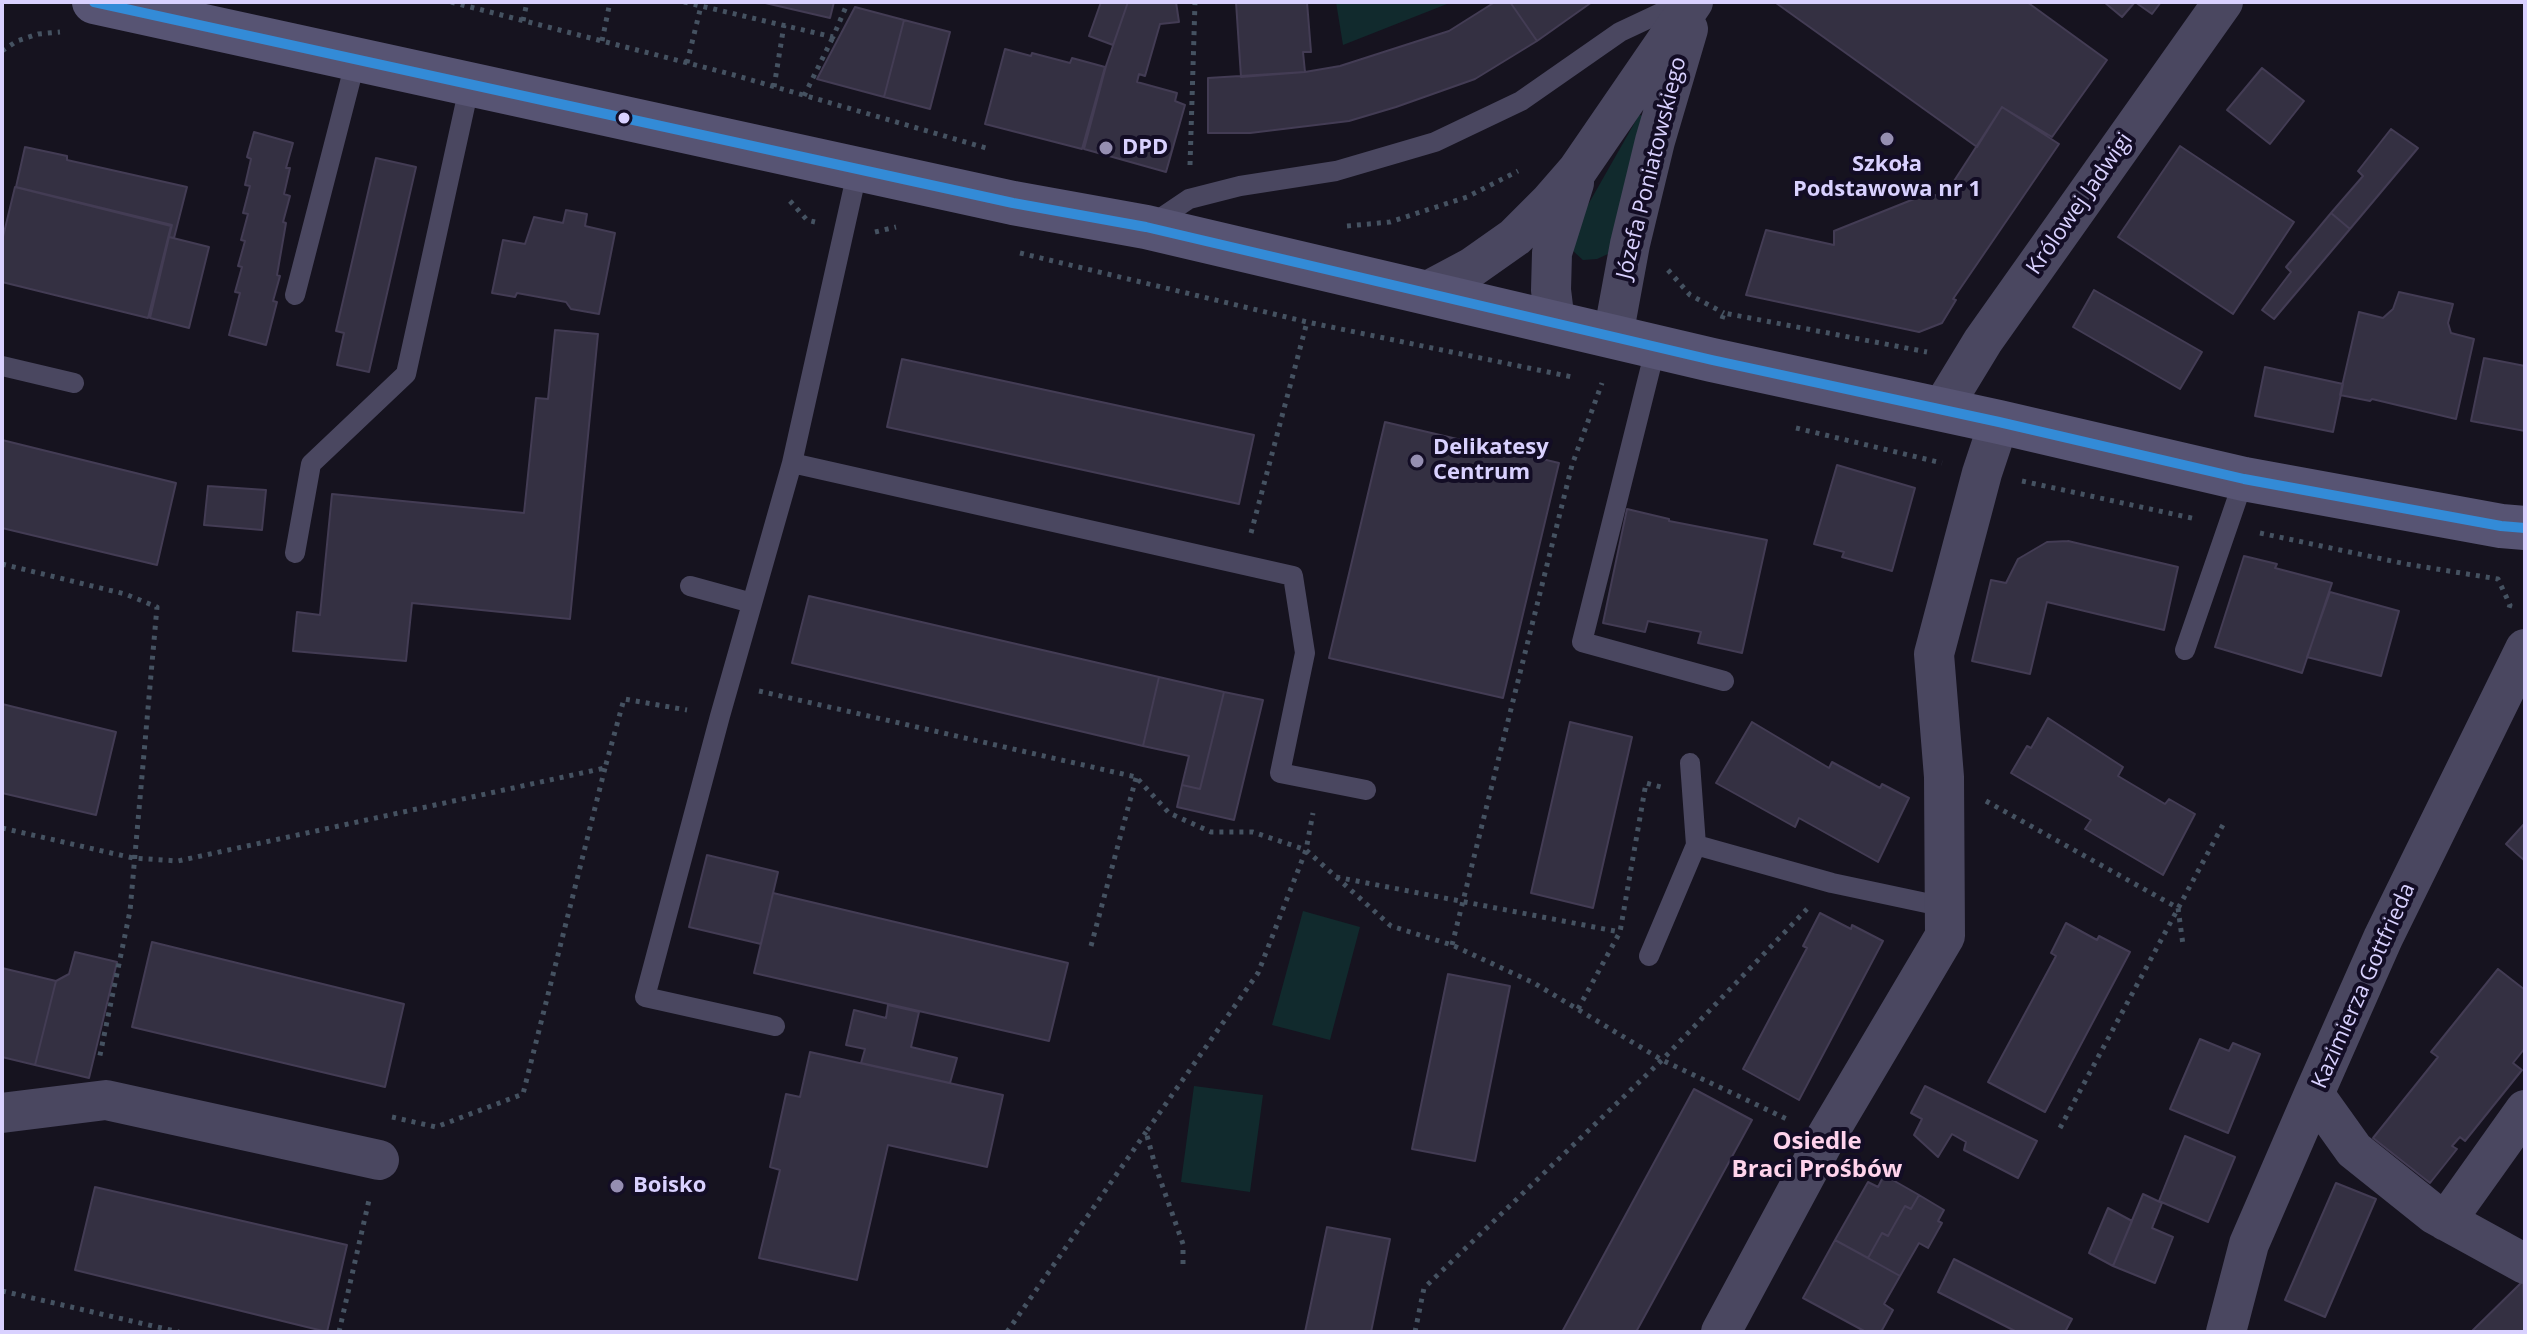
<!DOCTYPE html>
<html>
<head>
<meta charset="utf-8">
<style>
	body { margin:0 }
	#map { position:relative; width:2527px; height:1334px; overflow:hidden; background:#16131f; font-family:"Open Sans",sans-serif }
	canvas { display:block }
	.frame { position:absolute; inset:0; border:4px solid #d9d1ff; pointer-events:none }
</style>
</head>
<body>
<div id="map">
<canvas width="2527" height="1334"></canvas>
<div class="frame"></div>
</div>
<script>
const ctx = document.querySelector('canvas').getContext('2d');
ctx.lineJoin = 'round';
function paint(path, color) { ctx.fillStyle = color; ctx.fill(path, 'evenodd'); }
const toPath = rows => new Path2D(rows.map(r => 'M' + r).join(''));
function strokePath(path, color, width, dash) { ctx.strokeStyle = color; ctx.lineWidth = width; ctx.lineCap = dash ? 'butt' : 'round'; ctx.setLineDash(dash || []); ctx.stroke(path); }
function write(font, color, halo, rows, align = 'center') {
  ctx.font = font + ' "Open Sans",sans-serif'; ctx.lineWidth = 8; ctx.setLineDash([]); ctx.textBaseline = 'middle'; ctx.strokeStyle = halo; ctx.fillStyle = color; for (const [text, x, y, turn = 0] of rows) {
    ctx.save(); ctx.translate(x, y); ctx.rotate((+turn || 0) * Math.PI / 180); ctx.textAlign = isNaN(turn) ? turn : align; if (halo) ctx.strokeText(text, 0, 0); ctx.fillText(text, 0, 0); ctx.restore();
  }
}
const green = toPath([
	[1336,2,1452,2,1343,45],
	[1639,115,1644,116,1608,254,1597,259,1583,260,1572,250,1572,233],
	[1303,911,1360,927,1330,1040,1272,1025],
	[1194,1086,1263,1095,1250,1192,1181,1182]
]);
const building = toPath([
	[761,2,834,2,830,18,761,2],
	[1101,2,1128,2,1113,45,1089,36,1101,2],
	[1128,2,1176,2,1179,22,1160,24,1145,76,1139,74,1137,82,1177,93,1175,101,1185,105,1166,172,1084,149,1106,66,1128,2],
	[1236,2,1307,2,1311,52,1303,52,1305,72,1241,77,1236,2],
	[1495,2,1510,2,1537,41,1475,79,1396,107,1349,121,1250,133,1208,133,1208,78,1305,72,1340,66,1449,31,1495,2],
	[1510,2,1592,2,1537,41,1510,2],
	[2027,2,2107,60,2052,137,2002,107,1977,147,1776,3,2027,2],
	[2104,2,2135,2,2122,17,2104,2],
	[2135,2,2161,2,2152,14,2135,2],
	[855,7,904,20,884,97,817,79,855,7],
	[904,20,950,32,930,109,884,97,904,20],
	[1005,49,1031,56,1032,53,1070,63,1072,58,1105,67,1082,149,985,124,1005,49],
	[2262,68,2304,101,2270,144,2227,110,2262,68],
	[2002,107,2059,144,1953,299,1956,300,1942,323,1919,332,1746,295,1766,230,1834,245,1834,231,1929,193,1943,198,2002,107],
	[2391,129,2418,148,2350,229,2331,213,2363,176,2358,171,2391,129],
	[254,132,293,143,286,168,290,168,284,194,290,196,283,222,286,223,277,275,280,276,273,301,277,302,266,345,229,335,240,293,235,292,242,267,238,266,245,241,241,240,248,214,243,213,250,186,245,185,251,159,247,157,254,132],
	[2180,146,2294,222,2233,314,2118,237,2180,146],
	[25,147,67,156,67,160,187,187,174,238,169,237,172,225,16,187,25,147],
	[376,158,416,167,369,372,337,365,344,333,336,331,376,158],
	[15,187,171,226,148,318,2,282,2,241,15,187],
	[566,210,587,214,585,226,615,233,599,314,571,309,566,302,517,293,515,297,492,293,503,240,525,244,534,217,563,223,566,210],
	[2331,213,2350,229,2274,319,2262,310,2291,272,2286,267,2331,213],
	[169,237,209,247,189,328,150,318,169,237],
	[2094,290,2202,352,2180,389,2073,327,2094,290],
	[2399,292,2453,304,2448,323,2451,333,2474,339,2456,419,2372,399,2370,401,2340,395,2359,312,2383,318,2393,309,2399,292],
	[555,330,598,334,570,619,412,603,406,661,293,651,297,612,320,615,332,494,524,513,536,398,548,399,555,330],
	[2484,358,2525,366,2525,431,2471,421,2484,358],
	[902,359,1254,435,1239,504,887,427,902,359],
	[2265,367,2343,384,2333,432,2255,416,2265,367],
	[1385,422,1559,463,1503,698,1329,658,1385,422],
	[2,440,176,483,157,565,2,528,2,440],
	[1837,465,1915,488,1892,571,1842,557,1844,552,1814,544,1837,465],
	[208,486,266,490,262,530,204,525,208,486],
	[1627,509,1669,519,1669,521,1767,540,1742,653,1698,643,1701,632,1648,621,1645,632,1603,623,1627,509],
	[2068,541,2178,567,2164,630,2047,602,2030,674,1972,661,1991,580,2006,583,2018,559,2047,542,2068,541],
	[2244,556,2277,564,2275,568,2332,583,2302,673,2215,647,2244,556],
	[2330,592,2399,611,2381,676,2307,657,2330,592],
	[809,596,1159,677,1143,746,792,663,809,596],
	[1159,677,1224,692,1200,789,1182,785,1189,756,1143,746,1159,677],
	[1224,692,1263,700,1234,820,1177,807,1182,785,1200,789,1224,692],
	[2,704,116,732,96,815,2,793,2,704],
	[2048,718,2123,767,2118,776,2165,804,2169,799,2195,814,2163,875,2085,829,2091,820,2011,773,2027,746,2031,748,2048,718],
	[1570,722,1632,737,1593,908,1531,893,1570,722],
	[1752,722,1829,768,1832,762,1880,788,1882,784,1909,798,1878,862,1799,818,1795,827,1716,783,1752,722],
	[2525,823,2525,861,2506,844,2525,823],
	[707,855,778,872,761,944,689,927,707,855],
	[773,893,1068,963,1049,1041,754,973,773,893],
	[1820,913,1851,929,1852,925,1883,941,1799,1100,1743,1069,1807,948,1803,946,1820,913],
	[2066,923,2097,940,2099,936,2130,952,2045,1112,1988,1082,2056,956,2051,953,2066,923],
	[152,942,404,1004,385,1087,132,1027,152,942],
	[75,952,117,962,89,1078,35,1065,56,981,69,974,75,952],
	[2,968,56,981,35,1065,2,1057,2,968],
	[2498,969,2525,990,2525,1048,2513,1063,2522,1070,2465,1141,2460,1137,2452,1146,2457,1149,2430,1183,2373,1138,2438,1057,2431,1052,2498,969],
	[1448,974,1510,986,1475,1161,1412,1149,1448,974],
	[888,1005,919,1012,911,1047,957,1058,950,1083,861,1063,865,1049,846,1045,854,1010,886,1018,888,1005],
	[2200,1039,2229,1051,2233,1043,2260,1054,2228,1133,2170,1109,2200,1039],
	[810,1052,1003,1095,987,1167,888,1145,857,1280,759,1258,780,1170,770,1167,786,1094,800,1097,810,1052],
	[1925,1086,2037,1141,2018,1178,1964,1150,1966,1142,1952,1134,1938,1157,1914,1135,1922,1119,1911,1113,1925,1086],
	[1694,1089,1752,1120,1636,1332,1562,1332,1694,1089],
	[2185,1136,2235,1157,2208,1222,2159,1201,2185,1136],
	[1884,1175,1919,1195,1911,1209,1905,1206,1888,1236,1882,1233,1868,1258,1835,1240,1868,1182,1878,1187,1884,1175],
	[2336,1183,2376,1199,2325,1317,2285,1300,2336,1183],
	[95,1187,347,1245,327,1332,75,1270,95,1187],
	[2143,1194,2162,1203,2152,1228,2173,1237,2155,1283,2113,1266,2143,1194],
	[1919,1195,1944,1210,1938,1221,1942,1223,1928,1248,1919,1243,1900,1276,1868,1258,1882,1233,1888,1236,1905,1206,1911,1209,1919,1195],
	[2108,1208,2132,1221,2113,1266,2089,1253,2108,1208],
	[1327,1227,1390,1239,1371,1332,1305,1332,1327,1227],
	[1835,1240,1900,1276,1884,1304,1893,1310,1881,1332,1866,1332,1803,1298,1835,1240],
	[1954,1259,2072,1319,2065,1332,2017,1332,1938,1292,1954,1259],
	[2523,1281,2525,1332,2471,1332,2523,1281]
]);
const path = toPath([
	[451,2,734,75,986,148],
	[684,2,833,37,848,2],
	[523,21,527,2],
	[602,41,610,2],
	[2,51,17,41,38,34,60,32],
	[687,63,701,6],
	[774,87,784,25],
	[804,96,833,37],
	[1190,165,1195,2],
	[790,201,807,220,815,222],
	[1347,226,1390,222,1467,197,1518,171],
	[875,232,896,227],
	[1020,253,1307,322,1572,377],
	[1668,270,1690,295,1724,313],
	[1722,319,1724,313,1927,352],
	[1796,428,1942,463],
	[2022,481,2196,519],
	[1251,533,1307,322],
	[2260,533,2406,564,2498,579,2510,605,2508,611],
	[2,564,125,594,157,607,130,911,99,1060],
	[759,691,1136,777,1169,813,1211,832,1253,832,1306,850,1391,926,1452,945,1534,983,1662,1060,1789,1120],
	[1986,801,2178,908,2183,945],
	[2,828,133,858,178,861,605,768,624,699,687,710],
	[1336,877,1620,932],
	[1452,945,1572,465,1602,383],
	[1091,946,1136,778],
	[1578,1009,1620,932,1646,783,1661,787],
	[392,1117,436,1127,523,1094,605,768],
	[2060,1128,2225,821],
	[1183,1264,1183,1244,1155,1165,1146,1132,1258,973,1306,850,1313,813],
	[2,1291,179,1332],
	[339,1332,369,1200],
	[1007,1332,1146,1132],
	[1415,1332,1424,1288,1662,1060,1807,909]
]);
const lane = toPath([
	[1149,226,1189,199,1240,186,1336,171,1435,142,1521,101,1620,32,1684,2],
	[295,295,356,59],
	[1656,346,1582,642,1724,681],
	[2,366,74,383],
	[792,463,1293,576,1305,653,1280,773,1366,790],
	[295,553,311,464,406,374,470,83],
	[690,586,752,603],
	[2185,650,2244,479],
	[1690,763,1696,845],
	[1649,956,1696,845,1832,883,1945,907],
	[775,1026,645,997,720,716,792,463,858,168]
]);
const street = toPath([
	[1426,292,1471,268,1515,237,1550,202,1577,171,1693,2],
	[1555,323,1551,290,1552,253,1574,183],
	[1613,336,1630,244,1655,141,1688,29],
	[1941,410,1983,341,2223,2],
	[2314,1094,2354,1150,2434,1214,2525,1264],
	[2,1113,106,1100,379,1160],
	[2446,1221,2525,1110],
	[1721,1332,1826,1137,1945,936,1944,777,1934,654,1982,473,1999,422],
	[2226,1332,2249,1244,2314,1094,2383,938,2525,649]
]);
const secondary = toPath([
	[94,2,1013,203,1146,227,1712,360,1999,422,2244,479,2501,526,2525,528]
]);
const bus1 = toPath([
	[94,2,1013,203,1146,227,1712,360,1999,422,2244,479,2501,526,2525,528]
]);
const markers = [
	[624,118,7,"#d9d1ff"],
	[1887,139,8,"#958eb1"],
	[1106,148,8,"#958eb1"],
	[1417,461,8,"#958eb1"],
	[617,1186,8,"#958eb1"]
];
const poiNames = [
	["DPD",1122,148],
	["Szkoła",1887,165,"center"],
	["Podstawowa nr 1",1887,190,"center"],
	["Delikatesy",1433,448],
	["Centrum",1433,473],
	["Boisko",633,1186]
];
const streetNames = [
	["Józefa Poniatowskiego",1652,168,-76],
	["Królowej Jadwigi",2080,204,-55],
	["Kazimierza Gottfrieda",2364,986,-66]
];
const neighbourhoodNames = [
	["Osiedle",1817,1142],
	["Braci Prośbów",1817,1170]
];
paint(green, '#112a2d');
paint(building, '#343042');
strokePath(building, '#433c54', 2);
strokePath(path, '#455261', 5, [4, 6]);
strokePath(lane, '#4a4760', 20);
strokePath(street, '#4a4760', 40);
strokePath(secondary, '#575473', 44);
strokePath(bus1, '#338bd7', 10);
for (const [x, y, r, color] of markers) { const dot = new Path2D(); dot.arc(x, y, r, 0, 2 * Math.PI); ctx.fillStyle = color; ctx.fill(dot); strokePath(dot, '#130d25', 3); }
write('bold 22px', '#d9d1ff', '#130d25', poiNames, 'left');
write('22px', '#d9d1ff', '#130d25', streetNames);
write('bold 24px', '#ffd3ec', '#130d25', neighbourhoodNames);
</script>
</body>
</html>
